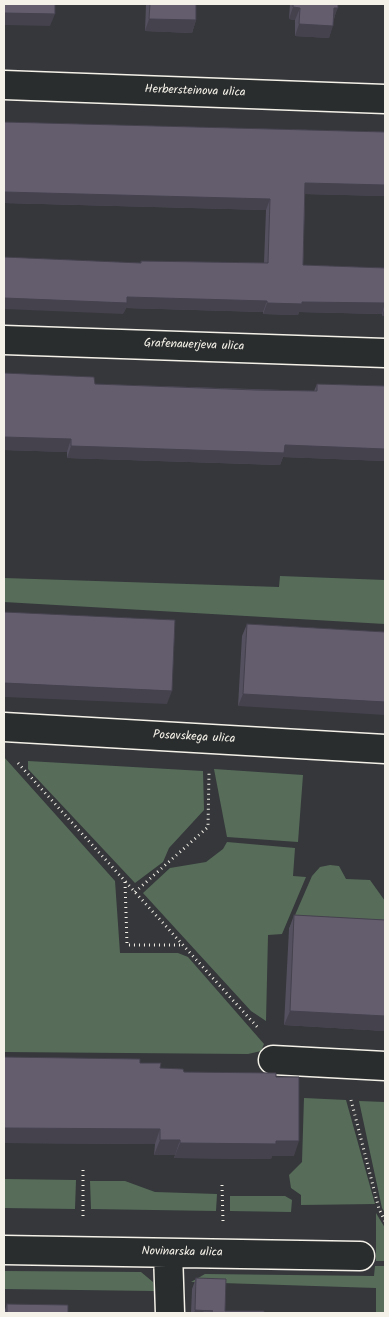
<!DOCTYPE html>
<html>
<head>
<meta charset="utf-8">
<style>
	body { margin:0 }
	#map { position:relative; width:389px; height:1317px; overflow:hidden; background:#35373b; font-family:Kalam,sans-serif }
	canvas { display:block }
	.frame { position:absolute; inset:0; border:5px solid #f4f1e8; pointer-events:none }
</style>
</head>
<body>
<div id="map">
<canvas width="389" height="1317"></canvas>
<div class="frame"></div>
</div>
<script>
const ctx = document.querySelector('canvas').getContext('2d');
ctx.lineJoin = 'round';
function paint(path, color) { ctx.fillStyle = color; ctx.fill(path, 'evenodd'); }
const toPath = rows => new Path2D(rows.map(r => 'M' + r).join(''));
function strokePath(path, color, width, dash) { ctx.strokeStyle = color; ctx.lineWidth = width; ctx.lineCap = dash ? 'butt' : 'round'; ctx.setLineDash(dash || []); ctx.stroke(path); }
function write(font, color, halo, rows, align = 'center') {
  ctx.font = font + ' Kalam,sans-serif'; ctx.lineWidth = 4; ctx.setLineDash([]); ctx.textBaseline = 'middle'; ctx.strokeStyle = halo; ctx.fillStyle = color; for (const [text, x, y, turn = 0] of rows) {
    ctx.save(); ctx.translate(x, y); ctx.rotate((+turn || 0) * Math.PI / 180); ctx.textAlign = isNaN(turn) ? turn : align; if (halo) ctx.strokeText(text, 0, 0); ctx.fillText(text, 0, 0); ctx.restore();
  }
}
const green = toPath([
	[280,576,385,580,385,624,4,602,4,578,279,587],
	[4,757,115,881,120,953,178,953,188,957,264,1044,261,1051,248,1054,4,1052],
	[28,761,203,771,204,810,169,848,163,862,135,883,28,769],
	[214,769,303,775,298,842,227,837],
	[227,842,295,848,293,876,306,877,282,934,268,935,266,1021,251,1011,143,893,170,868,206,862,223,849],
	[330,865,339,866,346,879,370,880,385,901,385,935,289,929,312,876,320,867],
	[304,1098,346,1100,375,1204,301,1205,301,1195,291,1188,289,1175,302,1162],
	[359,1101,385,1102,385,1213,382,1208],
	[4,1179,76,1180,75,1209,4,1208],
	[90,1181,125,1181,155,1192,217,1194,216,1211,91,1209],
	[230,1196,285,1196,292,1200,291,1212,230,1211],
	[376,1213,385,1228,385,1261,376,1261],
	[375,1266,385,1266,384,1313,376,1313,376,1288,191,1282,205,1274,374,1276],
	[4,1271,141,1272,153,1282,154,1291,4,1289]
]);
const path = toPath([
	[18,763,259,1029],
	[125,882,127,945,182,945],
	[135,892,208,827,209,773],
	[351,1100,379,1209,385,1221],
	[222,1185,223,1221],
	[83,1216,83,1170]
]);
const minor = toPath([
	[4,85,385,99],
	[4,340,385,353],
	[4,727,385,749],
	[273,1060,385,1066],
	[4,1250,360,1256],
	[168,1253,170,1313]
]);
const wall = toPath([
	[146,4,196,4,196,20,192,33,145,31],
	[290,4,338,4,329,38,295,36,295,20,289,19],
	[4,122,385,132,385,196,305,194,303,265,385,268,385,316,382,316,382,314,299,312,298,315,263,314,263,312,126,308,123,314,141,261,264,263,266,210,4,203],
	[4,373,95,384,314,391,317,384,385,386,385,461,283,457,280,465,249,464,67,458,67,452,4,450],
	[247,624,385,632,238,706,242,636],
	[294,915,385,920,385,1031,284,1025,289,929],
	[4,1057,140,1063,160,1068,184,1072,294,1156,272,1156,271,1159,174,1158,175,1155,154,1155,155,1144,4,1143],
	[196,1278,225,1311,264,1313,191,1313,192,1289],
	[7,1304,68,1313,4,1313]
]);
const shadedWall = toPath([
	[293,7,300,8,295,20,289,19],
	[334,8,338,8,333,20],
	[4,13,55,14,50,26,4,25],
	[149,19,196,20,192,33,145,31],
	[299,24,333,26,329,38,295,36],
	[305,183,385,185,385,196,302,194],
	[4,192,270,199,266,210,4,203],
	[127,297,267,301,263,312,126,308,123,314,4,309,4,298],
	[302,302,385,303,382,314,299,312,298,315,263,314,267,303],
	[385,306,385,316,382,316],
	[4,437,71,439,67,452,4,450],
	[285,445,385,449,385,461,283,457,280,465,67,458,71,446],
	[4,683,172,691,167,704,4,697],
	[243,694,385,702,385,715,238,706],
	[290,1011,385,1016,385,1031,284,1025],
	[4,1128,160,1129,155,1144,4,1143],
	[160,1140,180,1140,175,1155,154,1155],
	[276,1141,299,1141,294,1156,272,1156,271,1159,174,1158,180,1143],
	[195,1310,213,1311,203,1311,202,1313,194,1313]
]);
const building = toPath([
	[4,4,55,4,55,14,4,13,4,4],
	[150,4,196,4,196,20,149,19,150,4],
	[293,4,338,4,338,8,334,8,333,26,299,24,300,8,293,7,293,4],
	[4,122,385,132,385,185,305,183,303,265,385,268,385,303,302,302,302,304,267,303,267,301,127,297,127,303,4,298,4,257,141,263,141,261,268,263,270,199,4,192,4,122],
	[4,373,94,377,95,384,256,390,317,391,317,384,385,386,385,449,285,445,284,453,254,452,71,446,71,439,4,437,4,373],
	[4,612,175,620,172,691,4,683,4,612],
	[247,624,385,632,385,702,243,694,247,624],
	[294,915,385,920,385,1016,290,1011,294,915],
	[4,1057,140,1059,140,1063,161,1063,160,1068,183,1069,184,1072,276,1073,276,1077,299,1077,299,1141,276,1141,276,1144,180,1143,180,1140,160,1140,160,1129,4,1128,4,1057],
	[196,1278,226,1279,225,1311,264,1311,264,1313,203,1313,203,1311,213,1311,195,1310,196,1278],
	[7,1304,68,1305,68,1313,7,1313,7,1304]
]);
const streetNames = [
	["Herbersteinova ulica",195,92,2],
	["Grafenauerjeva ulica",194,346,2],
	["Posavskega ulica",194,738,3],
	["Novinarska ulica",182,1253,1]
];
paint(green, '#576d59');
strokePath(minor, '#f4f1e8', 31);
strokePath(path, '#f4f1e8', 3, [1, 4]);
strokePath(minor, '#2a2d2e', 28);
paint(wall, '#55505f');
paint(shadedWall, '#45414d');
paint(building, '#635d6e');
strokePath(building, '#45414d', 1);
write('12px', '#f4f1e8', '#2a2d2e', streetNames);
</script>
</body>
</html>
